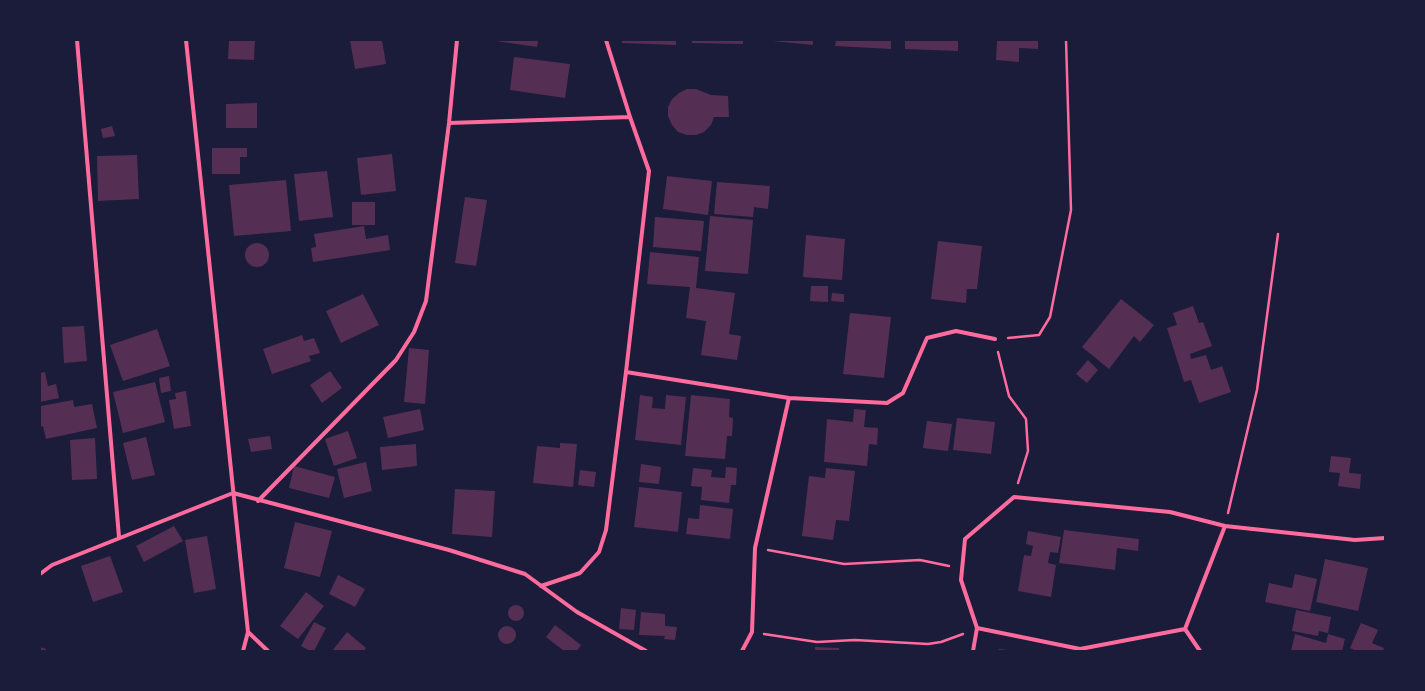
<!DOCTYPE html>
<html>
<head>
<meta charset="utf-8">
<style>
	body { margin:0 }
	#map { position:relative; width:1425px; height:691px; overflow:hidden; background:#1b1b3a; font-family:"Roboto Condensed",sans-serif }
	canvas { display:block }
	.frame { position:absolute; inset:0; border:41px solid #1b1b3a; pointer-events:none }
</style>
</head>
<body>
<div id="map">
<canvas width="1425" height="691"></canvas>
<div class="frame"></div>
</div>
<script>
const ctx = document.querySelector('canvas').getContext('2d');
ctx.lineJoin = 'round';
function paint(path, color) { ctx.fillStyle = color; ctx.fill(path, 'evenodd'); }
const toPath = rows => new Path2D(rows.map(r => 'M' + r).join(''));
function strokePath(path, color, width, dash) { ctx.strokeStyle = color; ctx.lineWidth = width; ctx.lineCap = dash ? 'butt' : 'round'; ctx.setLineDash(dash || []); ctx.stroke(path); }
const building = toPath([
	[229,40,255,40,254,60,228,59],
	[350,40,382,40,386,64,355,69],
	[489,40,538,40,537,47],
	[622,40,676,40,676,45,622,43],
	[692,40,743,40,743,44,692,43],
	[762,40,813,40,813,45],
	[836,40,891,40,891,49,835,46],
	[905,40,958,40,958,51,905,49],
	[997,40,1038,40,1038,49,1019,48,1019,62,996,60],
	[514,57,570,64,565,98,510,90],
	[687,89,696,89,711,95,728,96,729,117,714,117,711,125,704,132,696,135,687,135,678,132,672,125,668,116,668,107,672,99,679,93],
	[257,103,257,128,226,128,226,104],
	[112,126,115,136,103,138,101,129],
	[212,148,247,148,247,157,240,157,240,174,212,174],
	[392,154,396,191,361,195,357,158],
	[137,155,139,199,98,201,97,156],
	[327,171,333,217,299,221,294,174],
	[667,176,712,181,708,215,663,209],
	[286,180,291,231,234,236,229,185],
	[717,182,770,186,768,209,754,207,753,217,714,214],
	[465,197,487,200,476,266,455,263],
	[352,202,375,202,375,225,352,225],
	[710,216,753,220,748,274,705,271],
	[655,217,704,221,701,251,653,247],
	[364,226,366,239,388,235,390,250,313,262,311,248,316,247,314,234],
	[806,235,845,239,842,280,803,277],
	[938,241,982,246,977,289,967,289,966,303,931,299],
	'245 255a12 12 0 1 1 24 0a12 12 0 1 1-24 0Z',
	[650,252,699,257,696,288,735,293,729,334,741,336,737,360,701,355,706,321,686,318,690,287,647,284],
	[811,286,828,286,828,302,810,301],
	[832,293,844,294,844,302,831,301],
	[363,294,379,325,341,343,326,311],
	[1121,299,1154,325,1140,342,1134,336,1109,369,1082,347],
	[1193,306,1199,323,1203,322,1212,346,1190,354,1191,359,1206,355,1211,370,1222,366,1231,392,1199,403,1191,380,1184,382,1167,328,1177,325,1173,313],
	[850,313,891,317,884,378,843,374],
	[84,326,87,361,64,363,62,327],
	[157,329,170,366,123,381,110,345],
	[302,335,304,341,314,338,320,353,309,356,311,361,272,374,263,349],
	[409,348,429,350,425,404,404,402],
	[1088,360,1098,370,1087,383,1076,374],
	[330,371,342,388,322,403,310,385],
	[45,372,48,386,56,384,59,398,40,402,40,373],
	[169,376,171,391,161,393,159,378],
	[155,382,165,422,123,433,113,392],
	[186,391,191,426,174,429,169,400,176,399,175,393],
	[640,395,653,397,652,408,665,409,666,395,686,397,681,445,635,440],
	[691,395,730,399,729,417,733,418,732,436,727,436,725,459,685,456],
	[73,400,74,407,92,404,97,428,46,439,43,426,40,427,41,406],
	[420,409,424,430,388,438,383,417],
	[854,409,866,410,864,427,878,428,877,445,869,444,867,466,824,462,827,419,853,422],
	[957,418,995,422,991,454,953,450],
	[927,421,952,424,948,451,923,448],
	[348,431,357,458,334,466,325,439],
	[270,436,272,449,251,452,248,439],
	[146,437,155,475,132,480,123,443],
	[95,438,97,479,72,480,70,440],
	[560,443,577,444,573,487,533,483,537,446,560,448],
	[416,444,417,466,382,470,380,447],
	[1331,456,1351,458,1349,473,1361,474,1360,489,1338,486,1340,473,1329,472],
	[366,462,372,491,344,498,337,469],
	[641,464,661,467,659,484,639,482],
	[294,466,335,477,329,498,289,488],
	[726,467,737,468,736,485,731,485,729,503,701,500,702,487,691,486,693,468,712,470,711,477,725,478],
	[826,468,855,471,849,521,836,520,833,540,802,536,809,476,825,478],
	[580,470,596,472,594,487,578,485],
	[639,487,682,492,678,532,634,527],
	[455,489,495,491,492,537,452,534],
	[700,505,733,509,730,539,686,534,688,518,699,519],
	[295,522,332,531,320,577,284,568],
	[174,526,183,541,144,562,136,546],
	[1064,530,1139,539,1138,551,1117,548,1115,570,1059,563],
	[1028,531,1061,537,1058,553,1050,552,1048,563,1056,565,1051,597,1018,591,1024,555,1031,556,1033,546,1026,544],
	[207,536,216,589,194,593,185,540],
	[110,556,123,592,93,602,81,566],
	[1325,559,1368,568,1358,611,1316,602],
	[1295,574,1317,579,1310,611,1265,602,1269,583,1292,588],
	[338,575,365,589,355,607,329,594],
	[306,592,324,606,298,639,280,626],
	'508 613a8 8 0 1 1 16 0a8 8 0 1 1-16 0Z',
	[621,608,636,610,634,630,619,629],
	[1296,610,1331,617,1328,633,1319,631,1318,636,1292,631],
	[641,612,665,614,665,626,677,627,675,640,664,639,665,636,639,635],
	[314,622,326,628,314,651,310,651,301,646],
	[1361,623,1378,630,1372,643,1384,648,1383,651,1353,651,1354,650,1350,648],
	[555,625,581,645,577,651,564,651,546,637],
	'498 635a9 9 0 1 1 18 0a9 9 0 1 1-18 0Z',
	[347,632,366,648,364,651,332,651],
	[1295,634,1326,643,1328,634,1345,639,1342,651,1291,651],
	[40,647,46,649,45,651,40,651],
	[815,647,839,648,839,651,815,651],
	[999,649,1009,650,1009,651,998,651]
]);
const path = toPath([
	[1008,338,1039,335,1050,317,1071,210,1066,40],
	[998,352,1009,396,1026,419,1028,451,1018,483],
	[1228,513,1257,390,1278,234],
	[768,550,844,564,920,560,949,566],
	[764,634,817,642,855,640,928,644,941,642,963,634]
]);
const minor = toPath([
	[77,40,119,537],
	[186,40,248,632,243,651],
	[449,123,630,117],
	[626,372,789,398,887,403,903,393,927,338,956,331,995,339],
	[258,501,396,360,414,332,426,301,449,123,457,40],
	[40,574,52,565,233,493,449,550,525,574,577,612,646,651],
	[541,586,580,573,599,552,606,530,626,372,649,171,630,117,606,40],
	[977,628,1080,649,1185,629],
	[248,632,268,651],
	[742,651,752,632,755,548,789,398],
	[973,651,977,628,961,580,965,539,1014,497,1170,512,1225,526,1355,540,1385,538],
	[1200,651,1185,629,1225,526]
]);
paint(building, '#542f53');
strokePath(path, '#ff6b9d', 2.5);
strokePath(minor, '#ff6b9d', 4);
</script>
</body>
</html>
